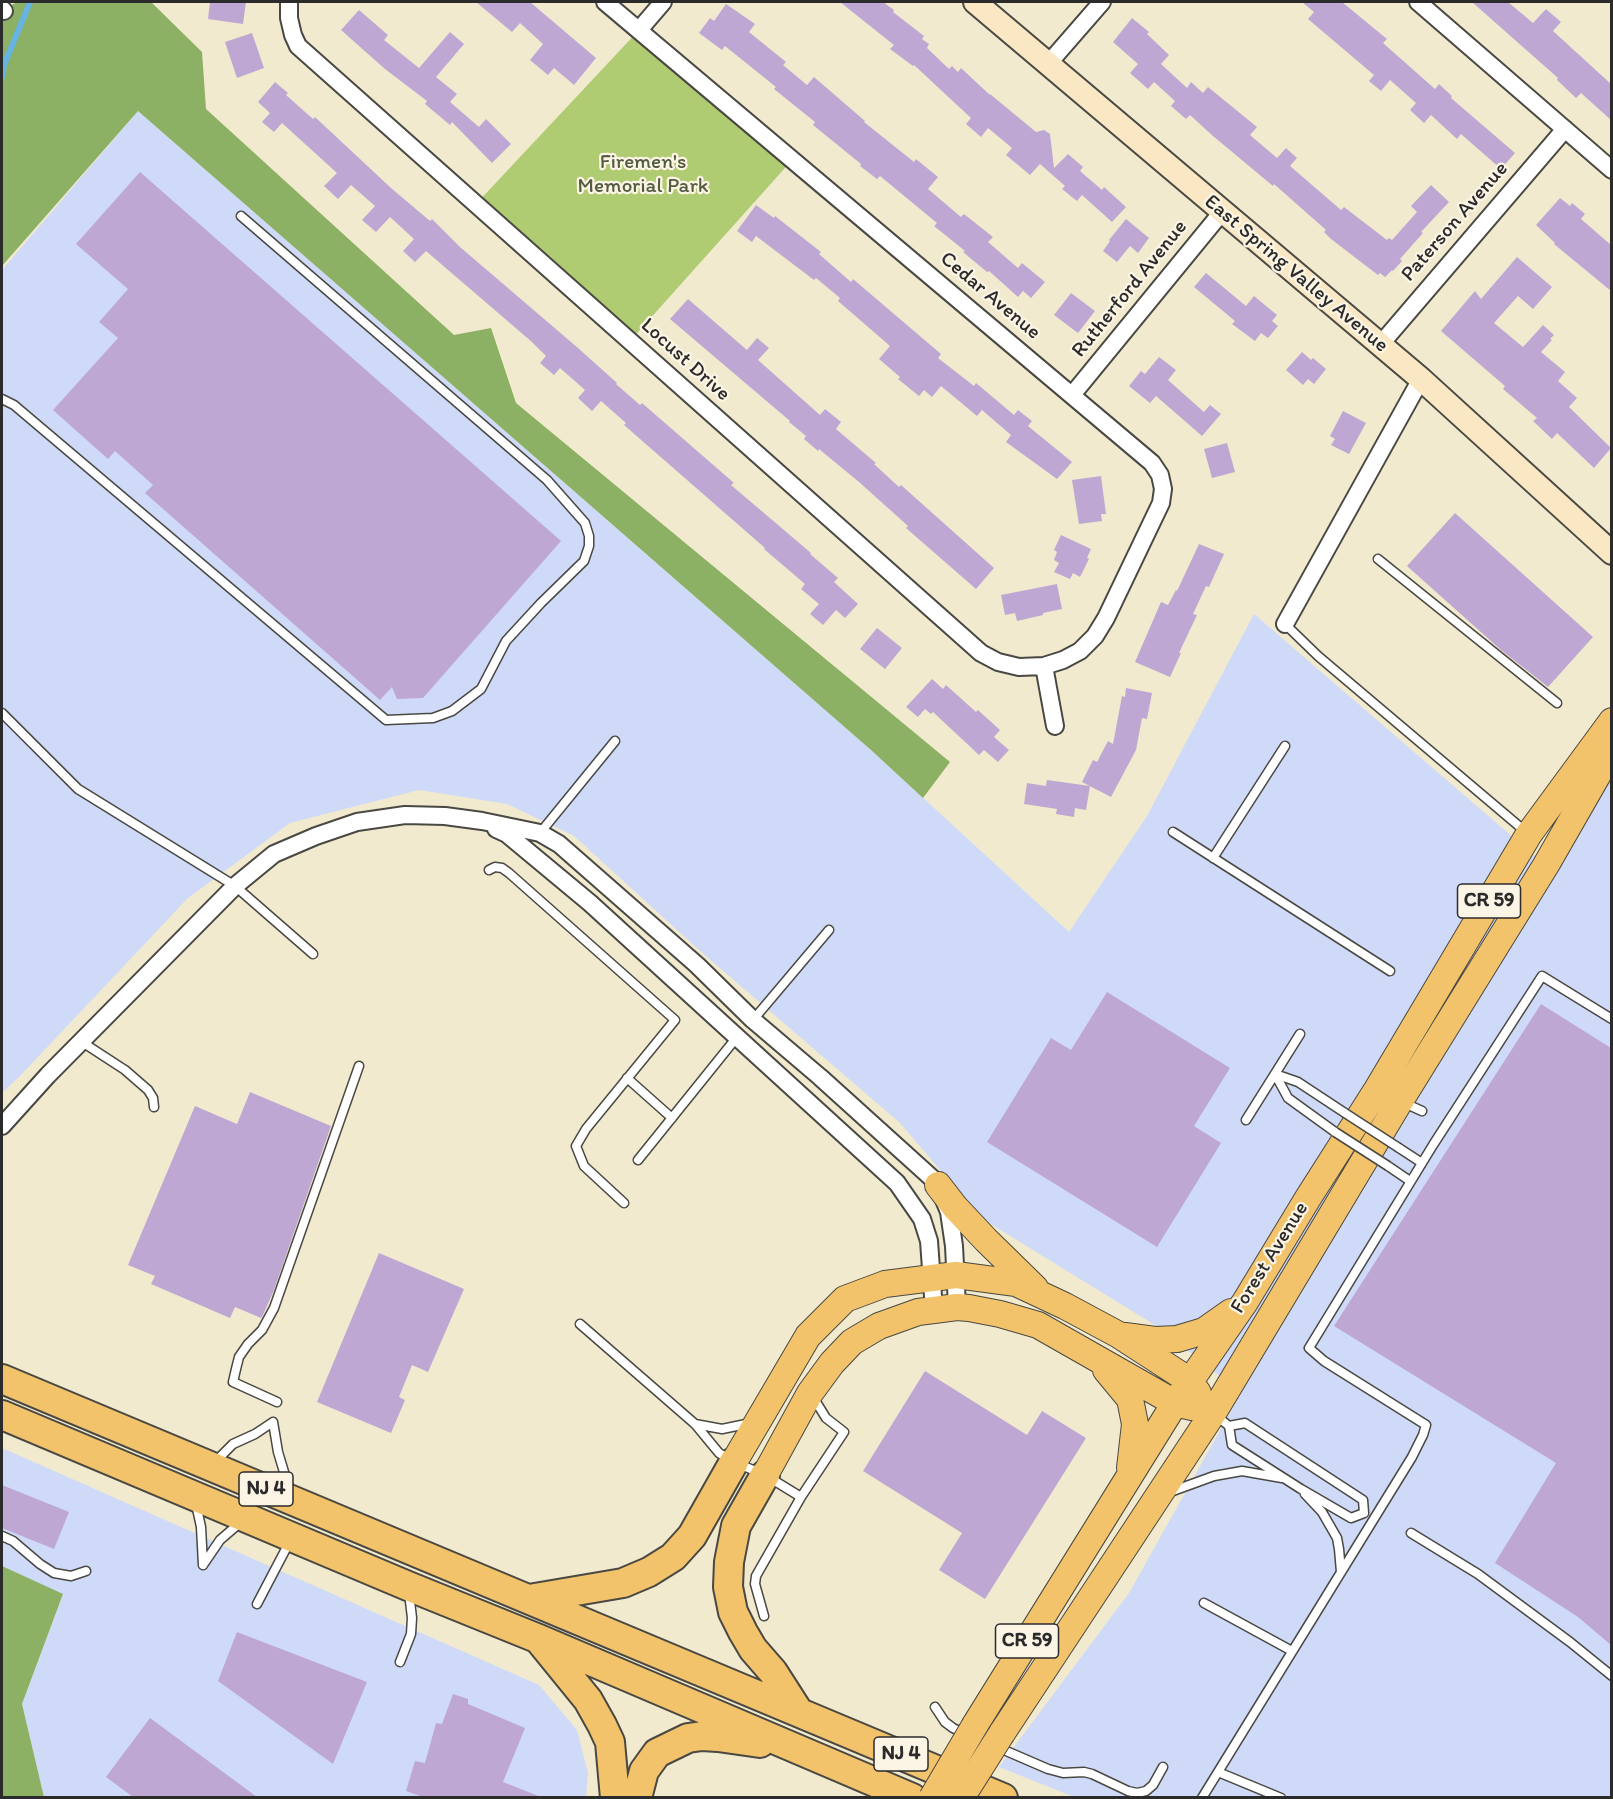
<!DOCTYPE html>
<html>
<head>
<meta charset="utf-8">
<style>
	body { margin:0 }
	#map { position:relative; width:1613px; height:1799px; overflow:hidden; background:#f1eace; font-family:Itim,sans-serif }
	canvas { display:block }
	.frame { position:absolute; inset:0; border:3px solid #2b2b2b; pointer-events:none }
</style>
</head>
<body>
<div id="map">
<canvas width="1613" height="1799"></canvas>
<div class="frame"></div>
</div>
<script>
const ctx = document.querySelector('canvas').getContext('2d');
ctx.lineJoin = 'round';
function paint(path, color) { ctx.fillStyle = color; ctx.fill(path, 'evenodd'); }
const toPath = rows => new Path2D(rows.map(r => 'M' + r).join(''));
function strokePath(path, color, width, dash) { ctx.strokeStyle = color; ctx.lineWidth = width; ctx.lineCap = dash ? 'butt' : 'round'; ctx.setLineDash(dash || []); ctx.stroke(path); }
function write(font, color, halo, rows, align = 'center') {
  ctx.font = font + ' Itim,sans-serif'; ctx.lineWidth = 4.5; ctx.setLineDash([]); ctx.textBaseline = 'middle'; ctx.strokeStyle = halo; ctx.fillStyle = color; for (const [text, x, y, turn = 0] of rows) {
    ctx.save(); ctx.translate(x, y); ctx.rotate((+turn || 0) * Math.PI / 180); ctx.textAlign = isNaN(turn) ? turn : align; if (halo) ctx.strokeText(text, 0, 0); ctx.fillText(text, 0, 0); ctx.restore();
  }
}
const built = toPath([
	[138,111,871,750,1069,932,1147,816,1254,614,1551,870,1611,780,1611,1797,1074,1797,999,1767,1129,1593,1241,1393,1158,1327,981,1218,900,1123,700,951,574,836,507,804,419,790,290,823,188,898,19,1077,2,1093,2,270],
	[2,1448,539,1685,577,1730,588,1773,586,1797,44,1797,22,1704,63,1595,2,1566]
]);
const green = toPath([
	[639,30,793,159,630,341,476,204]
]);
const forest = toPath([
	[17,2,151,2,202,52,206,109,454,335,491,328,516,403,950,762,923,798,871,750,138,111,2,266,2,24,8,7],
	[2,1566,63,1594,22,1704,44,1797,2,1797]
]);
const stream = toPath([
	[2,77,4,65,30,2]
]);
const building = toPath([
	[210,2,246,2,243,24,208,19],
	[476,2,530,2,596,58,574,85,554,68,548,75,530,60,543,44,520,23,512,32],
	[840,2,883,2,894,10,893,12,924,36,922,39,929,44,927,48,949,69,952,66,958,72,961,68,990,95,990,94,1036,132,1044,130,1050,134,1054,168,1068,154,1083,167,1080,171,1102,190,1104,187,1126,207,1112,222,1082,195,1077,201,1062,189,1065,186,1040,164,1030,175,1006,155,1012,148,988,128,981,137,966,124,971,118,914,65,913,66,890,49,894,45],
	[1302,2,1342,2,1387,39,1383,43,1435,89,1439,84,1452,96,1451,98,1515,153,1501,169,1461,134,1457,139,1431,115,1424,123,1410,110,1416,103,1390,80,1381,91,1369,81,1374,75,1308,19,1314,12],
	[1472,2,1508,2,1533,23,1546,9,1561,22,1553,31,1611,84,1611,120,1581,93,1576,98,1557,80,1558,78],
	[726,4,755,24,749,32,786,62,783,65,807,85,814,77,865,121,864,122,914,162,916,159,938,177,928,189,961,217,964,214,993,237,988,242,1018,268,1022,263,1045,282,1031,298,1023,291,1018,297,989,271,987,272,963,252,965,251,934,226,937,223,880,176,877,179,860,166,861,164,813,125,815,122,774,89,776,87,725,46,722,50,699,33,710,18,714,21],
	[359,10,388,35,384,40,419,68,450,32,464,44,436,77,457,94,450,102,479,127,486,119,511,144,492,163,452,122,450,125,425,104,427,101,385,69,341,30],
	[1132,18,1149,32,1147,34,1169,55,1161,64,1187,88,1191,82,1203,93,1208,87,1257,127,1250,135,1277,158,1286,148,1297,158,1290,166,1341,210,1344,207,1387,240,1389,238,1392,240,1417,212,1411,206,1431,185,1449,202,1421,232,1423,233,1400,259,1402,261,1393,271,1392,270,1385,277,1380,273,1378,275,1331,239,1324,232,1326,230,1274,184,1273,186,1213,136,1190,115,1186,119,1171,106,1175,101,1154,82,1148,89,1130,73,1138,64,1113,42],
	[252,33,264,68,237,78,225,42],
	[275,82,288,93,286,95,313,119,315,117,391,188,430,221,432,219,460,247,578,348,617,383,616,384,640,405,642,403,734,483,731,485,811,553,810,554,838,578,834,582,858,604,845,618,836,610,823,625,810,614,819,604,801,589,805,584,764,549,765,548,624,425,626,423,601,401,592,411,578,398,585,390,560,368,554,375,540,363,546,356,532,342,426,251,415,262,403,251,414,239,390,217,376,232,362,220,375,206,351,185,338,199,324,186,337,173,282,123,274,132,262,122,270,113,258,102],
	[140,172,561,541,423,698,397,699,392,687,380,700,145,493,153,485,115,451,108,459,53,410,118,338,99,322,128,289,76,244],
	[1560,198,1570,206,1572,203,1585,214,1581,219,1611,245,1611,291,1554,244,1555,243,1536,225],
	[756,205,774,218,775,216,821,252,819,254,851,282,853,279,941,354,938,358,974,386,976,383,1014,415,1018,410,1032,421,1028,426,1072,462,1057,479,1006,442,1011,435,982,410,977,416,941,386,932,397,924,390,919,396,898,379,900,377,879,359,890,346,838,301,840,298,816,278,814,280,756,236,752,242,737,231],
	[1126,219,1149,238,1138,253,1130,246,1117,262,1103,251,1110,241,1109,240],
	[1517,257,1552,287,1533,309,1518,296,1494,323,1523,347,1543,325,1554,335,1550,339,1552,340,1541,352,1565,372,1558,381,1577,398,1569,407,1611,448,1594,468,1557,433,1552,439,1533,421,1537,418,1503,389,1505,386,1441,331,1475,291,1481,299],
	[1206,273,1246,306,1254,296,1277,315,1272,321,1278,326,1268,338,1261,333,1255,341,1232,324,1235,321,1194,287],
	[1071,293,1095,311,1078,333,1054,315],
	[688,299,747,350,757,338,769,348,758,360,820,415,825,409,841,422,836,429,876,463,874,464,899,487,901,485,994,568,976,589,906,528,908,526,859,482,819,449,818,451,804,439,806,436,789,422,790,421,670,319],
	[1302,352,1311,360,1313,358,1326,369,1314,384,1308,379,1303,385,1286,370],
	[1159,357,1176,370,1168,380,1204,412,1210,405,1221,414,1202,436,1156,396,1150,403,1129,386,1141,371,1145,374],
	[1343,411,1366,423,1349,454,1331,445,1335,439,1330,436],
	[1227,443,1235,472,1212,478,1204,449],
	[1101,476,1106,514,1101,514,1102,521,1079,524,1072,480],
	[1455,513,1593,637,1548,687,1501,650,1407,566],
	[1061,535,1091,549,1087,558,1089,559,1080,577,1073,573,1070,579,1054,572,1059,563,1054,560,1057,552,1054,550],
	[1199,544,1224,554,1209,587,1206,586,1193,614,1197,615,1179,653,1181,653,1170,677,1135,662,1161,602,1168,605,1176,590,1177,591],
	[1057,584,1062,609,1043,613,1043,615,1017,621,1015,613,1005,615,1001,595],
	[877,628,902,648,885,669,860,649],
	[932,679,943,689,946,685,976,712,978,710,1000,730,994,737,1009,750,998,762,984,750,979,755,933,712,931,714,925,709,918,717,906,707],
	[1126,688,1152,693,1147,719,1142,718,1136,750,1111,797,1082,782,1093,760,1097,762,1108,741,1113,744,1122,696,1125,697],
	[1047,780,1090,786,1086,810,1075,808,1074,817,1056,814,1057,809,1024,804,1027,783,1046,786],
	[1107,992,1230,1068,1194,1126,1221,1143,1157,1247,987,1142,1051,1038,1071,1050],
	[1541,1004,1611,1048,1611,1645,1578,1617,1495,1563,1556,1463,1334,1326],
	[250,1092,331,1126,274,1290,263,1315,261,1318,235,1307,230,1318,151,1284,155,1276,128,1265,195,1106,237,1124],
	[379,1253,464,1289,428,1372,412,1365,399,1397,405,1400,391,1433,317,1402],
	[925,1371,1027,1435,1042,1411,1086,1438,985,1599,939,1570,962,1533,863,1471],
	[2,1485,69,1512,54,1549,2,1528],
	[237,1632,367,1682,333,1764,218,1681],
	[453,1694,468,1699,468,1704,525,1728,503,1782,541,1797,423,1797,406,1791,415,1761,425,1763,436,1723,442,1724],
	[150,1718,257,1797,133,1797,106,1777]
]);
const lane = toPath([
	[2,399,14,405,386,720,433,718,452,711,481,689,506,641,541,603,584,561,589,546,589,536,585,523,547,480,241,216],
	[1378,559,1557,703],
	[1285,624,1318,656,1526,832],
	[2,713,78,789,235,886,313,954],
	[1173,832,1390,971],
	[540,833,615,741],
	[1213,858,1285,746],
	[489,870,495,867,502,868,509,873,675,1020,586,1129,576,1146,584,1166,624,1203],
	[753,1020,829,930],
	[82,1042,125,1070,148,1090,153,1098,154,1107],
	[1275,1074,1288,1098,1335,1132],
	[1275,1074,1298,1082,1345,1113],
	[627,1078,672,1118],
	[1402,1102,1422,1111],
	[1246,1120,1300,1034],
	[1399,1148,1422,1163],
	[638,1160,737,1037],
	[1388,1166,1410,1181],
	[580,1324,695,1424,719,1453,734,1462,765,1475,801,1497],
	[277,1402,233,1382,236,1369,239,1357,248,1344,262,1330,274,1308,359,1066],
	[1214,1414,1229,1426,1232,1445,1301,1489,1351,1518,1364,1513],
	[695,1424,722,1429,751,1423],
	[1229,1426,1245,1423,1363,1500,1364,1513],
	[215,1462,233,1444,255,1434,273,1422,278,1452,290,1492],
	[1170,1492,1214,1476,1242,1471,1282,1478],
	[1305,1494,1322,1512,1337,1538,1339,1549,1341,1572],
	[196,1504,201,1527,203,1565],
	[1411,1533,1478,1574,1570,1642,1612,1676],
	[2,1536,13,1541,40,1564,54,1573,71,1576,86,1571],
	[203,1565,220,1540,242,1521],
	[1204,1603,1292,1651],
	[257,1604,290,1541],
	[764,1616,755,1584,756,1576,801,1497,844,1432,826,1418,813,1397],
	[400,1662,411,1634,412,1618,409,1593],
	[935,1707,945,1722,953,1728,965,1734],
	[997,1747,1048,1769,1063,1773,1084,1772,1092,1774,1128,1791,1137,1793,1146,1791,1153,1785,1163,1767],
	[1218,1772,1281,1798],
	[1202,1798,1412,1457,1423,1435,1426,1425,1324,1361,1309,1348,1433,1145,1542,976,1612,1019]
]);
const street = toPath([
	[289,2,289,18,293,35,298,46,981,653,998,662,1019,667,1044,666,1063,660,1080,651,1095,636,1106,618,1161,503,1163,489,1160,475,1152,463,605,2],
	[1418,2,1612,170],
	[2,9,4,11],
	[639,30,663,2],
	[1048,64,1102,2],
	[1380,345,1565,129],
	[1072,395,1222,212],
	[1285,624,1421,379],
	[1044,666,1055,726],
	[496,829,507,834,590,903,897,1183,922,1219,929,1241,934,1310],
	[2,1126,48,1075,235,886,274,854,316,836,357,822,405,815,445,816,482,821,540,833,559,844,697,965,753,1020,820,1077,934,1180,938,1185,949,1212,954,1246,957,1307]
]);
const secondary = toPath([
	[975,2,1421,379,1612,553]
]);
const primary = toPath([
	[938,1185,955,1207,986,1240,1035,1288],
	[1125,1336,1155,1340,1177,1339,1204,1331,1231,1312],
	[1106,1370,1130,1399,1135,1424,1130,1468],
	[734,1462,808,1336,845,1299,885,1284,956,1275,1016,1283,1065,1306,1119,1335,1190,1381,1198,1393],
	[765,1475,810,1393,832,1363,852,1342,879,1326,918,1312,934,1310,957,1307,969,1308,1000,1314,1038,1325,1175,1403,1192,1407],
	[975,1725,1175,1403,1245,1302,1308,1198,1378,1088,1529,834,1612,721],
	[1002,1733,1213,1413,1400,1101,1546,865,1612,750]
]);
const highway = toPath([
	[2,1379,1003,1798],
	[2,1415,408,1586,539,1639,912,1798],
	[765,1475,736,1526,729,1562,728,1587,733,1612,743,1632,753,1649,773,1672,798,1711],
	[529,1599,623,1583,649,1572,673,1557,692,1536,734,1462],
	[540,1641,588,1700,602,1725,610,1742,615,1798],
	[637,1798,644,1771,657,1753,688,1738,702,1736,718,1737,760,1743]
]);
const laneBridge = toPath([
	[1345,1113,1399,1148],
	[1335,1132,1388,1166]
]);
const primaryBridge = toPath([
	[932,1798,975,1725],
	[961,1798,1002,1733]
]);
const shields = [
	[1489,901,63],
	[266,1489,54],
	[1027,1641,63],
	[901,1754,54]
];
const shieldNames = [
	["CR 59",1489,901],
	["NJ 4",266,1489],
	["CR 59",1027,1641],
	["NJ 4",901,1754]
];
const parkNames = [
	["Firemen's",643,163],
	["Memorial Park",643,187]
];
const streetNames = [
	["Paterson Avenue",1455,222,-49],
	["East Spring Valley Avenue",1296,274,40],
	["Rutherford Avenue",1130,289,-51],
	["Cedar Avenue",990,296,40],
	["Locust Drive",685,360,42],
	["Forest Avenue",1270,1258,-58]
];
paint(built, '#cfdaf9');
paint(green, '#b0cc72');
paint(forest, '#8cb064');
strokePath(stream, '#67b4e0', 6);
paint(building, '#bea8d3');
strokePath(lane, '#494843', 11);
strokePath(street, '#494843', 20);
strokePath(secondary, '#494843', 26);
strokePath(primary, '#494843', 28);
strokePath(highway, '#494843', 32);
strokePath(lane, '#fff', 8);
strokePath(street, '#fff', 16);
strokePath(secondary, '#fae7c3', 22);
strokePath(primary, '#f2c36a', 26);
strokePath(highway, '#f2c36a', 28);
strokePath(laneBridge, '#494843', 11, []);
strokePath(primaryBridge, '#494843', 28, []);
strokePath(laneBridge, '#fff', 8);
strokePath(primaryBridge, '#f2c36a', 26);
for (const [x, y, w] of shields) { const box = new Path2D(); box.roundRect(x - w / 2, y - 17, w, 34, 4.5); ctx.fillStyle = '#fcf5e5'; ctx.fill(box); strokePath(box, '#2b2b2b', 1.5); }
write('bold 20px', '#2b2b2b', null, shieldNames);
write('21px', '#535b40', '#fcf5e5', parkNames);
write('21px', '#2b2b2b', '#fcf5e5', streetNames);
</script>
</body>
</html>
